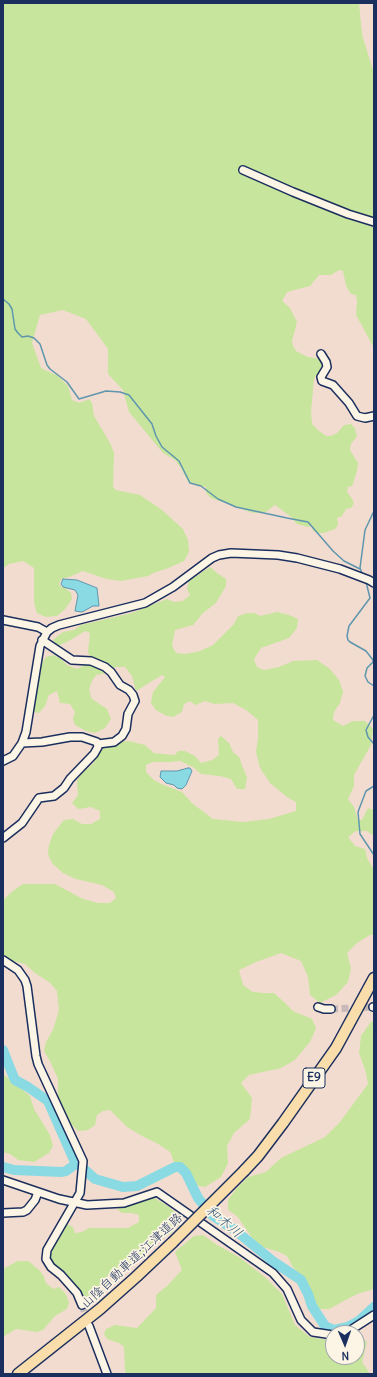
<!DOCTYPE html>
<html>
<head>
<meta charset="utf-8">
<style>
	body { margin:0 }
	#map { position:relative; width:377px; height:1377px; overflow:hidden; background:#f2dcd0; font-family:Delius,sans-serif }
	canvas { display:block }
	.frame { position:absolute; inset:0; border:4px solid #1b2f5e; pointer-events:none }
	.north { position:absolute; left:325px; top:1325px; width:40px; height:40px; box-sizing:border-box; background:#fcf5e5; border:1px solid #a2a6af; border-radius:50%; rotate:178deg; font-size:11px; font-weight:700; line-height:16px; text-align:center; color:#1b2f5e }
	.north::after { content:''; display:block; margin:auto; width:14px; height:18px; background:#1b2f5e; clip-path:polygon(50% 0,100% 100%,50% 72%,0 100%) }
</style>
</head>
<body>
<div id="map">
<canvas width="377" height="1377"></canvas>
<div class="frame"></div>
<div class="north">N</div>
</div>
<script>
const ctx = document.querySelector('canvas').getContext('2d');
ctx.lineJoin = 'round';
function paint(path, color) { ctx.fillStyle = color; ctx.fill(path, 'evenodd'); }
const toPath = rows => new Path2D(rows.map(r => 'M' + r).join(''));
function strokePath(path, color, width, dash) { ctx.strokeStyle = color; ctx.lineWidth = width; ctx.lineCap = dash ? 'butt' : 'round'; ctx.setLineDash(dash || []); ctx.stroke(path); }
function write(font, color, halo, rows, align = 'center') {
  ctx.font = font + ' Delius,"Klee One",sans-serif'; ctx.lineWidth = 3.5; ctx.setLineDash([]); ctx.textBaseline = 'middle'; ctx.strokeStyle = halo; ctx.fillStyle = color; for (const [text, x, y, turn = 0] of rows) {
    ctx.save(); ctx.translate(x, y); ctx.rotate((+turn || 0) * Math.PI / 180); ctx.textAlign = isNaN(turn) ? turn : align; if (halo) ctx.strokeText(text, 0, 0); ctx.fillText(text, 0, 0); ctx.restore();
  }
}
const green = toPath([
	[3,3,359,3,362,35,374,73,374,348,356,315,357,301,356,295,351,294,346,286,343,271,339,270,331,275,319,275,310,286,287,292,282,301,290,308,297,322,292,341,293,346,296,351,308,357,321,359,325,367,314,378,311,412,312,424,318,430,326,436,331,436,337,433,344,425,351,424,355,428,357,436,351,444,350,450,358,463,357,471,352,486,348,487,347,492,351,497,354,503,351,508,346,509,342,516,337,518,338,525,335,529,324,533,318,533,313,531,312,526,308,527,297,524,291,517,275,505,266,512,253,513,211,498,206,493,206,487,188,482,181,468,175,460,163,453,129,412,123,390,108,374,108,349,86,319,63,310,40,315,32,343,41,368,58,376,68,386,72,400,79,403,89,399,92,403,94,416,110,443,114,453,113,487,116,490,140,495,162,510,183,529,188,540,189,552,184,561,166,569,156,572,148,576,121,581,107,579,83,571,69,577,61,579,59,584,61,587,65,588,71,593,72,599,65,609,57,616,46,617,37,613,34,603,34,568,23,561,9,564,3,568],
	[210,567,217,573,226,579,226,586,216,603,203,613,193,625,175,630,172,646,176,653,186,654,200,651,213,645,234,624,238,616,247,613,254,613,260,616,277,612,289,615,298,619,297,628,289,638,261,648,254,659,257,667,264,670,279,667,293,661,317,660,330,669,339,680,343,691,340,703,334,712,333,720,343,726,353,721,365,721,373,729,371,745,354,775,354,786,348,799,354,807,358,820,362,820,368,808,374,810,374,836,367,831,356,831,348,837,355,846,365,849,367,858,374,870,374,934,370,935,357,943,347,953,351,968,348,982,336,995,320,1003,310,995,308,977,301,961,281,953,256,962,239,970,243,985,253,992,264,993,274,993,284,1002,293,1011,312,1019,316,1028,310,1042,295,1060,281,1068,249,1075,241,1083,252,1098,250,1119,234,1133,227,1146,228,1163,221,1177,205,1187,195,1185,189,1170,174,1162,170,1152,160,1145,144,1137,127,1127,110,1110,103,1111,97,1115,95,1125,88,1130,78,1131,70,1123,63,1112,58,1099,58,1079,50,1061,44,1051,46,1042,53,1030,59,1010,57,991,49,982,35,973,25,964,10,960,3,955,3,901,10,893,23,884,55,884,83,899,98,903,110,903,116,898,114,892,102,885,76,879,63,873,52,863,48,854,49,845,53,834,64,820,73,819,82,824,91,824,100,819,100,811,91,807,78,809,72,803,78,795,77,780,83,772,94,763,95,758,104,747,118,742,129,741,145,745,154,753,164,754,175,755,178,751,185,751,195,756,201,763,212,760,219,755,218,739,221,736,229,743,233,752,239,757,247,778,245,789,237,789,231,779,220,776,201,774,193,767,180,761,170,762,153,762,146,765,146,772,154,780,161,784,182,792,193,804,213,819,243,822,269,819,296,811,296,802,287,797,270,783,260,768,256,752,258,738,258,720,246,710,233,703,214,704,205,701,195,705,190,701,184,704,182,712,173,717,167,716,156,710,151,703,153,692,165,677,162,675,136,691,132,676,125,667,116,667,106,673,96,675,91,683,89,690,92,699,107,709,111,719,105,728,95,733,86,731,75,725,73,719,75,712,70,704,60,703,57,691,49,695,45,706,39,713,33,712,41,665,46,657,54,655,61,659,67,665,77,669,87,664,90,657,88,652,90,633,85,631,67,642,57,646,53,643,54,639,63,632,74,630,81,625,132,613,167,599,174,602,183,601,190,595,187,589,189,581],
	[374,1020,374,1289,357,1294,329,1309,320,1309,313,1300,310,1287,293,1267,287,1256,279,1252,263,1247,253,1239,237,1216,228,1210,228,1200,237,1188,248,1177,266,1172,281,1158,325,1137,340,1122,368,1084,365,1069,359,1053,361,1036,370,1023],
	[3,1074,30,1096,34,1109,50,1135,53,1146,49,1153,34,1162,18,1160,10,1154,3,1152],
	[153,1197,169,1207,177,1214,180,1219,178,1225,172,1233,161,1239,132,1266,122,1267,105,1278,96,1294,86,1298,80,1295,63,1271,52,1264,50,1256,52,1247,64,1227,67,1224,73,1227,75,1233,82,1232,89,1228,128,1228,139,1222,139,1215,132,1213,122,1213,118,1210,119,1207,125,1207,145,1199],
	[203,1235,217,1245,239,1257,266,1278,282,1294,295,1325,310,1337,333,1341,333,1357,357,1357,357,1337,360,1336,367,1342,362,1362,370,1374,127,1374,125,1372,124,1347,119,1343,107,1339,104,1334,106,1329,115,1325,137,1328,156,1308,156,1295,167,1286,182,1270,175,1252,194,1236],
	[18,1261,28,1261,38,1269,43,1275,46,1283,53,1289,59,1287,65,1293,69,1302,67,1309,55,1316,43,1330,36,1332,16,1329,3,1337,3,1271,5,1268]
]);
const water = toPath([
	[63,579,77,580,97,588,99,606,93,606,82,612,75,611,78,595,75,590,63,587,61,584,63,579],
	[188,768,190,768,192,771,186,785,182,789,177,788,174,785,166,783,160,777,161,771,177,771,188,768]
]);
const stream = toPath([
	[3,299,9,304,12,309,15,329,18,333,22,337,28,336,34,338,40,344,47,365,50,369,67,382,79,399,106,391,120,392,129,395,152,424,156,436,162,447,179,461,190,483,201,486,218,499,236,507,287,518,308,522,333,551,344,561,360,569],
	[362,573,360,568,365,530,374,511],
	[366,582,370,598,349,626,347,636,348,640,350,642,366,651,373,660,373,662,367,668,365,676,368,682,374,686],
	[374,715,366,730,368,737,374,744],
	[374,786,366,791,358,812,360,834,374,855]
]);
const river = toPath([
	[3,1050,12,1073,15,1080,28,1087,48,1101,74,1160,95,1179,123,1187,137,1186,175,1167,180,1167,186,1173,198,1198,212,1215,236,1231,274,1262,301,1280,308,1294,312,1306,325,1326,334,1330,348,1327,359,1321,374,1307],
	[3,1167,14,1170,62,1172,66,1171,77,1163]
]);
const minorTunnel = toPath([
	[331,1009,373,1007],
	[82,1305,88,1323]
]);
const minor = toPath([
	[243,170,293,192,348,214,374,222],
	[321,354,326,362,327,367,321,377,322,381,333,385,349,403,357,416,365,418,374,416],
	[3,620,38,627,47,632],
	[42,640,72,660,91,661,105,667,111,672,120,685,129,690,133,695,135,701,128,714,126,729,122,736,114,742,98,744],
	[3,761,13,756,22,743,26,732,40,646,47,632,52,628,59,625,145,603,173,587,212,558,219,555,231,553,278,555,297,558,340,569,369,580,374,583],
	[3,838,22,823,39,798,54,796,64,788,70,779,94,754,98,747,97,742,82,737,70,737,42,742,22,743],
	[3,960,18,970,25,980,27,986,36,1056,38,1064,83,1161,80,1193,47,1250,46,1259,51,1267,61,1275,77,1293,82,1305],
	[318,1007,324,1009,331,1009],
	[373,1007,374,1007],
	[3,1180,59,1199,87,1205,124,1203,157,1192,273,1273,287,1289,301,1320,313,1332,333,1335],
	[3,1213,23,1212,27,1210,35,1200,38,1192],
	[89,1326,107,1374],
	[346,1333,374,1315]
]);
const highway = toPath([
	[244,1171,258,1156,283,1123,336,1048,374,978],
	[18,1374,100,1309,136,1277,173,1242]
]);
const highwayBridge = toPath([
	[173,1242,244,1171]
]);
const shields = [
	[314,1078,22]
];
const shieldNames = [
	["E9",314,1078]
];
const streetNames = [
	["山陰自動車道;江津道路",132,1261,-43]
];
const waterNames = [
	["和木川",224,1222,40]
];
paint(green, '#c7e59c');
paint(water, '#8adae4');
strokePath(water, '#5e96ae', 1);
strokePath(stream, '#5e96ae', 1.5);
strokePath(river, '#8adae4', 10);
strokePath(minorTunnel, '#c7b9b9', 7, [7, 3.5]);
strokePath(minor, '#1b2f5e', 10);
strokePath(highway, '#1b2f5e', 13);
strokePath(minor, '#fcf5e5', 7);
strokePath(highway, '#f9deab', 10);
strokePath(highwayBridge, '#1b2f5e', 13, []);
strokePath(highwayBridge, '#f9deab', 10);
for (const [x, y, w] of shields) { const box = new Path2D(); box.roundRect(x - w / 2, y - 10, w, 20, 3); ctx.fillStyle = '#fcf5e5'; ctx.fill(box); strokePath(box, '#1b2f5e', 1); }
write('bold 12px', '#1b2f5e', null, shieldNames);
write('13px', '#1b2f5e', '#fcf5e5', streetNames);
write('italic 14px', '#375a80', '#fcf5e5', waterNames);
</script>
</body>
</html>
